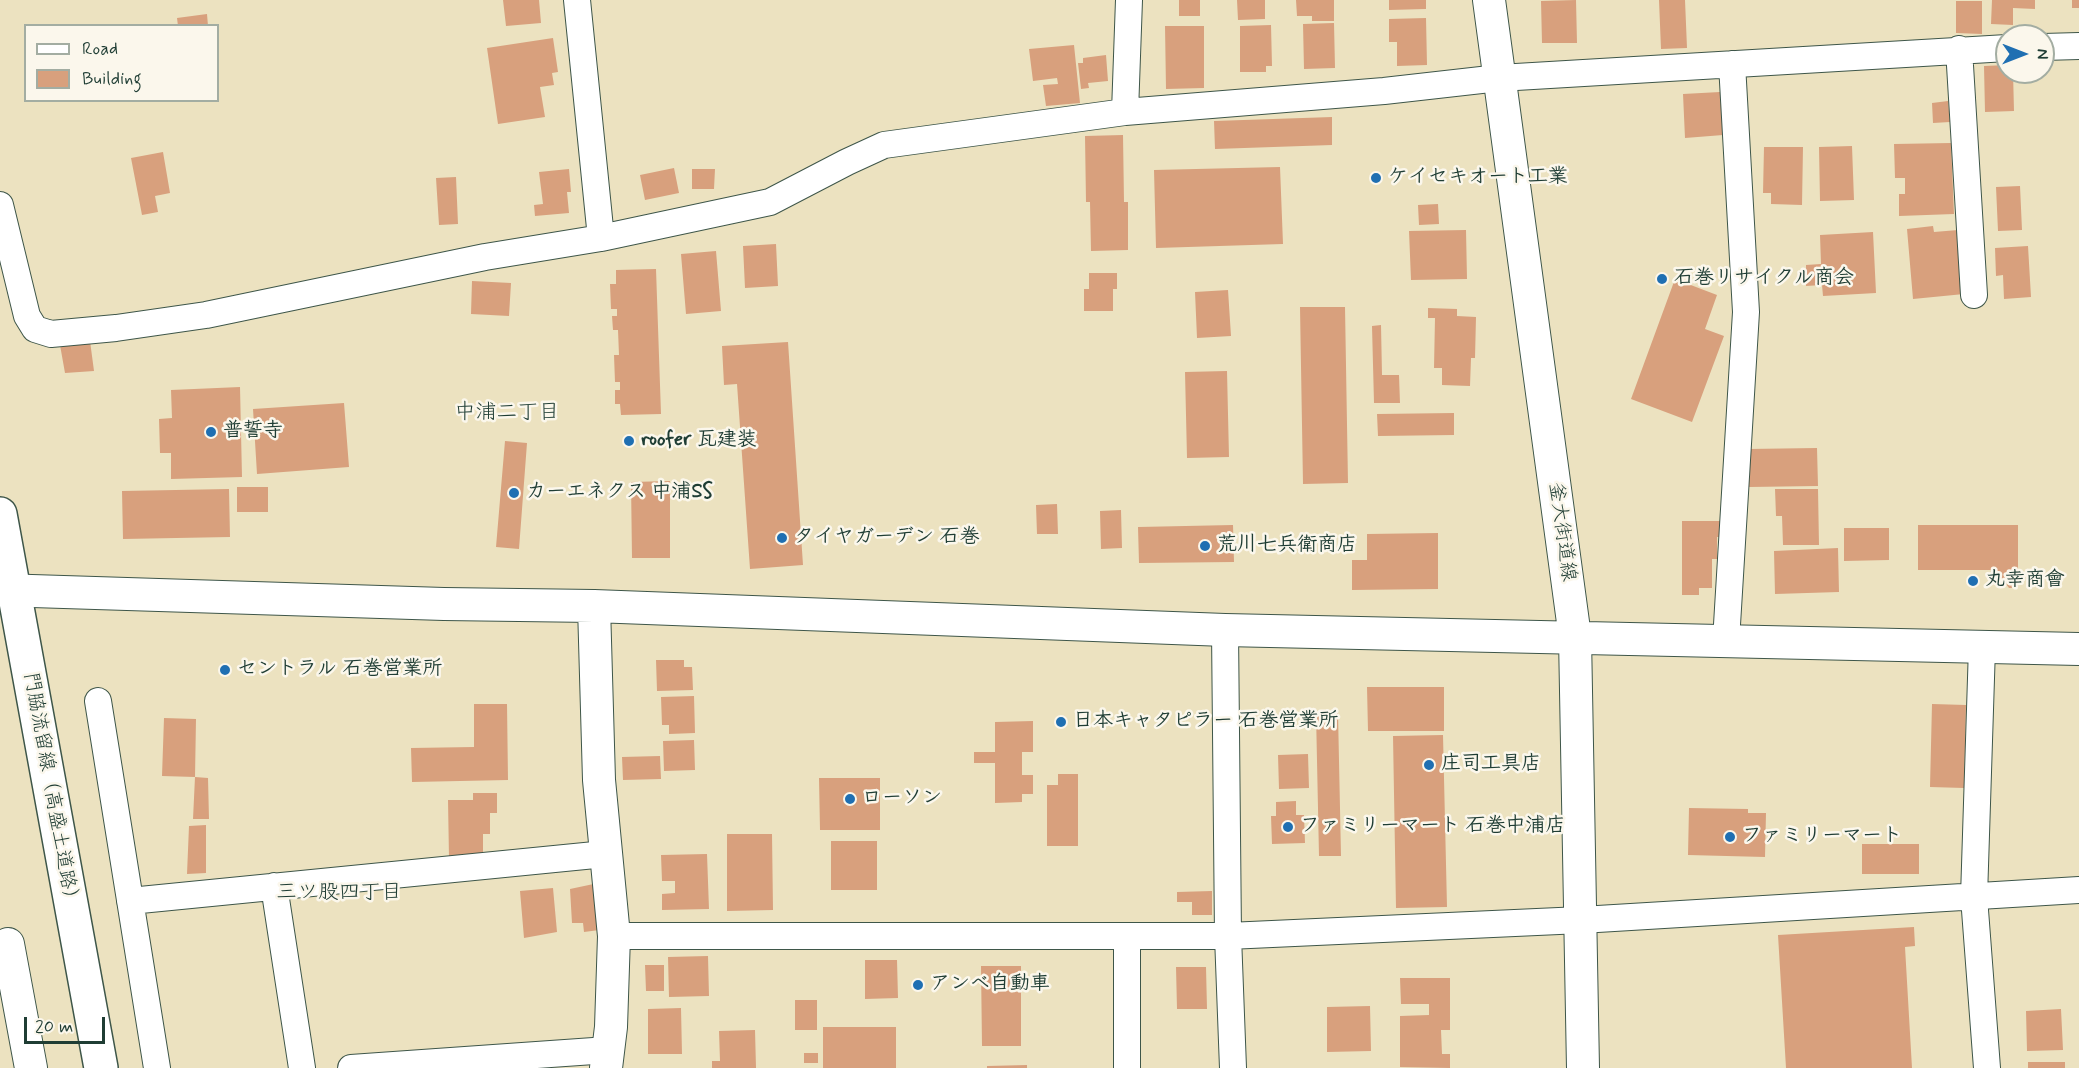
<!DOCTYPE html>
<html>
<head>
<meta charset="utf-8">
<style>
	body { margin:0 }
	#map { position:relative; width:2079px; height:1068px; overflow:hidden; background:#ece2c0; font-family:Mynerve,sans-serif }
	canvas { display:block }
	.legend { position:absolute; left:24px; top:24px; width:195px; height:78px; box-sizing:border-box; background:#fbf7ec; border:2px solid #a3ada2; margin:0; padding:8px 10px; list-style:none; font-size:18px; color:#1f3d34 }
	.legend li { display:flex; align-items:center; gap:12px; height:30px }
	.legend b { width:30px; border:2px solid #a3ada2 }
	.north { position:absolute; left:1995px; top:24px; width:60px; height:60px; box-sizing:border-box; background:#fbf7ec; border:2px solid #a3ada2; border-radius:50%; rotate:90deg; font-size:16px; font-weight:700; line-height:24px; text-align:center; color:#1f3d34 }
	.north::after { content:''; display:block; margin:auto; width:21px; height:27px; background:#1f6fb2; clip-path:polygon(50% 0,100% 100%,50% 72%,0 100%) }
	.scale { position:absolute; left:24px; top:1017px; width:81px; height:27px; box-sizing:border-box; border:3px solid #1f3d34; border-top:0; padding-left:8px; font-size:18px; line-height:21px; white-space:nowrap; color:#1f3d34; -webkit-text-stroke:4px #fbf7ec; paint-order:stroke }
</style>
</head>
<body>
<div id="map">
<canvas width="2079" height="1068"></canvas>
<ul class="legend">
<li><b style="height:8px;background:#fff"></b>Road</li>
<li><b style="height:16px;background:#d8a07d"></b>Building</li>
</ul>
<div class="north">N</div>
<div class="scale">20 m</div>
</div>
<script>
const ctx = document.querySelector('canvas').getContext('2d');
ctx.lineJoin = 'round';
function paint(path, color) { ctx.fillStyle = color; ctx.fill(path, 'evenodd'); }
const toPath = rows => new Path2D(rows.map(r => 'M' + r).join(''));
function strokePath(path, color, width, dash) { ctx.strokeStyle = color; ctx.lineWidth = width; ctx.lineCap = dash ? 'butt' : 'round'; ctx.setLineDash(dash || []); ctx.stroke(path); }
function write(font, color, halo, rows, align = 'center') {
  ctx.font = font + ' Mynerve,"Klee One",sans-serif'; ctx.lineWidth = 5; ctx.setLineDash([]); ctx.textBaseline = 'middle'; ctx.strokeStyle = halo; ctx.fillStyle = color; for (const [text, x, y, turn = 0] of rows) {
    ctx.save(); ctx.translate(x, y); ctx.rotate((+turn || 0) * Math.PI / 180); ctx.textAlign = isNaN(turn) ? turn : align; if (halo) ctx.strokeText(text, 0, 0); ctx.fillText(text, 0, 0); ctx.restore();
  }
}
const building = toPath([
	[503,0,539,0,541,23,506,26],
	[1179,0,1200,0,1200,16,1179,16],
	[1237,0,1265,0,1265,19,1238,20],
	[1296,0,1334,0,1334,21,1312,21,1312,16,1297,16],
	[1389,0,1426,0,1426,9,1389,10],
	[1576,0,1577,43,1542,43,1541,1],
	[1659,0,1685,0,1687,48,1661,49],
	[1992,0,2035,0,2035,9,2013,8,2013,25,1991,24],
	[2072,0,2079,0,2079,8,2072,8],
	[1956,1,1982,1,1982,34,1956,33],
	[207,14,208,26,178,26,177,18],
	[1426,18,1427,65,1397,66,1397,42,1389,42,1389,19],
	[1334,23,1335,68,1304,69,1303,24],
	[1271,25,1272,66,1266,66,1266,72,1240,72,1240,26],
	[1165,26,1204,26,1204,88,1166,89],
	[553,38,558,72,552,73,554,85,540,87,545,117,498,124,487,48],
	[1074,45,1080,103,1046,106,1043,85,1058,84,1057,78,1033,81,1029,49],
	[1106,55,1108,81,1088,83,1089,88,1081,89,1078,63,1083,63,1083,58],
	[2007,65,2007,72,2013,72,2014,111,1985,112,1984,66],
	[1720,92,1723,135,1685,138,1683,94],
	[1948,101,1950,122,1933,123,1932,103],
	[1332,117,1332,145,1215,149,1214,121],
	[1123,135,1124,202,1128,202,1128,250,1091,251,1090,202,1086,202,1085,136],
	[1951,143,1954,214,1899,216,1899,194,1905,194,1905,178,1895,178,1894,144],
	[1852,146,1854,200,1820,201,1819,147],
	[1764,147,1803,147,1802,205,1771,204,1771,193,1763,193],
	[163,152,170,193,155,196,158,212,142,215,131,158],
	[1280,167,1283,244,1156,248,1154,170],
	[674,168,679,193,645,200,640,175],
	[569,169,571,192,567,192,569,213,535,216,534,205,543,204,539,172],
	[692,169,715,169,714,189,692,189],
	[456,177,458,224,439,225,436,178],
	[2020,186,2022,230,1998,231,1996,187],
	[1438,204,1439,224,1419,225,1418,205],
	[1933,226,1934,232,1958,230,1964,294,1913,299,1907,229],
	[1466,230,1467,279,1411,280,1409,231],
	[1873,232,1876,293,1823,296,1822,285,1806,286,1806,265,1821,264,1820,235],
	[776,244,778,286,745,288,743,246],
	[2028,246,2031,297,2004,299,2003,275,1996,276,1995,248],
	[716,251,721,311,686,314,681,254],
	[656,269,661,414,621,415,620,404,615,404,615,390,620,390,620,382,615,382,614,355,619,355,618,330,613,330,612,316,617,316,617,309,611,309,610,284,616,284,616,270],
	[1089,273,1117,273,1117,289,1113,289,1113,311,1084,311,1084,289,1089,289],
	[1675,279,1717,295,1705,329,1724,336,1692,422,1631,399],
	[472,281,511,283,509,316,471,314],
	[1228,290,1231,336,1197,338,1195,292],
	[1300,307,1345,307,1348,483,1303,484],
	[1428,308,1457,309,1457,316,1476,317,1475,358,1471,358,1470,386,1442,385,1442,368,1434,368,1435,318,1428,318],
	[1381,325,1382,375,1399,375,1400,403,1374,403,1372,326],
	[90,341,94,371,65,373,60,345],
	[788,342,803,565,750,569,737,384,724,385,722,346],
	[1227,371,1229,457,1187,458,1185,372],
	[240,387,242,477,171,479,171,453,160,453,159,419,172,418,171,390],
	[344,403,349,467,257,474,253,409],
	[1454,413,1454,435,1378,436,1377,414],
	[505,441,527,443,519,549,496,547],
	[1817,448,1818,486,1749,487,1748,449],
	[670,481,670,558,632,558,631,482],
	[237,487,268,487,268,512,237,512],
	[229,489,230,537,123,539,122,491],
	[1775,489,1818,489,1819,545,1783,545,1782,516,1776,516],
	[1057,504,1058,534,1037,534,1036,505],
	[1121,510,1122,548,1101,549,1100,511],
	[1682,521,1722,521,1722,537,1717,537,1717,559,1712,559,1712,588,1699,588,1699,595,1682,595],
	[1233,525,1234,562,1139,563,1138,527],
	[1918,525,2018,525,2018,588,2009,588,1995,570,1918,570],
	[1844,528,1889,528,1889,560,1844,561],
	[1438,533,1438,589,1352,590,1352,560,1367,560,1367,534],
	[1838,548,1839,592,1775,594,1774,551],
	[656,660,684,660,684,667,692,667,693,690,657,691],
	[1367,687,1444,687,1444,731,1368,731],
	[694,696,695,733,669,734,669,725,662,725,661,697],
	[474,704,507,704,508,780,412,782,411,748,474,747],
	[1932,704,1966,705,1964,788,1930,787],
	[1316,713,1338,713,1341,856,1319,856],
	[164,718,196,719,195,777,162,776],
	[1033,721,1033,752,1022,752,1022,775,1033,775,1033,794,1022,794,1022,802,995,803,995,763,974,763,974,752,995,752,995,722],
	[1443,735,1447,907,1396,908,1393,736],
	[694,740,695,770,664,771,663,741],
	[1308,754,1309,788,1279,789,1278,755],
	[660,756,661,779,623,780,622,757],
	[1058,774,1078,774,1078,846,1047,846,1047,785,1058,785],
	[195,777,208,778,209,819,193,819],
	[819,778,880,778,880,830,820,830],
	[473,793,497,793,497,813,490,813,490,834,483,834,483,858,449,858,448,800,473,800],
	[1296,801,1296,815,1304,815,1305,843,1272,844,1271,816,1276,816,1276,802],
	[1689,808,1748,809,1748,813,1766,813,1765,857,1688,855],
	[206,825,206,873,187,874,189,826],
	[727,834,772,834,773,910,727,911],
	[831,841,877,841,877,890,831,890],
	[1862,844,1919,844,1919,874,1862,874],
	[707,854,709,909,662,910,662,894,675,893,675,881,662,881,661,855],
	[603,882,607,929,584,932,583,923,572,923,570,889],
	[553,888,557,932,524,938,520,891],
	[1212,891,1212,915,1192,915,1192,902,1177,902,1177,892],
	[1914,927,1915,946,1905,947,1912,1068,1786,1068,1778,935],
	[708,956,709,996,669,997,668,957],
	[865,960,897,960,898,998,865,999],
	[645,965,664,965,664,991,646,991],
	[981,966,1021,966,1021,1046,982,1046],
	[1176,967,1206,967,1207,1009,1177,1009],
	[1400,978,1450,978,1450,1030,1441,1030,1442,1054,1450,1054,1450,1068,1400,1067,1400,1016,1429,1015,1429,1004,1401,1004],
	[795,1000,817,1000,817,1030,795,1030],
	[1370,1006,1371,1051,1327,1052,1327,1007],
	[681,1008,682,1054,648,1054,648,1009],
	[2061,1009,2063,1050,2027,1051,2026,1011],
	[823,1027,896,1027,896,1068,823,1068],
	[755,1030,756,1068,712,1068,712,1061,720,1061,719,1031],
	[804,1053,818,1053,818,1063,804,1063],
	[2028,1062,2065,1062,2065,1068,2028,1068],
	[1027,1065,1027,1068,987,1068,987,1066]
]);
const minor = toPath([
	[577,0,601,238],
	[2043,47,2079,46],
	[1959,49,1974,295],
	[1125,112,1129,0],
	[0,205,27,316,35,329,51,334,116,328,206,315,485,257,601,238,770,202,847,162,884,145,1125,112,1384,91,1499,78,2007,48],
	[1225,630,1228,936,1233,1068],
	[1726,641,1746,312,1732,64],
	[1982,647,1974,897,1987,1068],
	[98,701,157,1068],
	[274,886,302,1068],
	[130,901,605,854],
	[614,936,1228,936,1581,920,2079,890],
	[1127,936,1127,1068],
	[351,1068,608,1050]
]);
const tertiary = toPath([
	[1489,0,1575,637,1583,1068],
	[0,590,444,604,594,606,1225,630,2079,649],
	[594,606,599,780,614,936,611,1027,606,1068],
	[8,944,31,1068]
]);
const secondary = toPath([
	[0,514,101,1068]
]);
const markers = [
	[1376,178,6,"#1f6fb2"],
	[1662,279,6,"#1f6fb2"],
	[211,432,6,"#1f6fb2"],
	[629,441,6,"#1f6fb2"],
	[514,493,6,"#1f6fb2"],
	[782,538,6,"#1f6fb2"],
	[1205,546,6,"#1f6fb2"],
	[1973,581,6,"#1f6fb2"],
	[225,670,6,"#1f6fb2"],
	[1061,722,6,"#1f6fb2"],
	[1429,765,6,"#1f6fb2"],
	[850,799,6,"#1f6fb2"],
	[1288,827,6,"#1f6fb2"],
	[1730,837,6,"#1f6fb2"],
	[918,985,6,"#1f6fb2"]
];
const poiNames = [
	["ケイセキオート工業",1388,178],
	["石巻リサイクル商会",1674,279],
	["普誓寺",223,432],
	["roofer 瓦建装",641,441],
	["カーエネクス 中浦SS",526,493],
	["タイヤガーデン 石巻",794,538],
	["荒川七兵衛商店",1217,546],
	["丸幸商會",1985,581],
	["セントラル 石巻営業所",237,670],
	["日本キャタピラー 石巻営業所",1073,722],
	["庄司工具店",1441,765],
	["ローソン",862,799],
	["ファミリーマート 石巻中浦店",1300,827],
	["ファミリーマート",1742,837],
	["アンベ自動車",930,985]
];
const streetNames = [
	["釜大街道線",1561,532,82],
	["門脇流留線（高盛土道路）",50,791,80]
];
const neighbourhoodNames = [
	["中浦二丁目",507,414],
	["三ツ股四丁目",339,894]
];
paint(building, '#d8a07d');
strokePath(minor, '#3e5649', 28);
strokePath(tertiary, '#3e5649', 34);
strokePath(secondary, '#3e5649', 36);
strokePath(minor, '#fff', 26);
strokePath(tertiary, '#fff', 32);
strokePath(secondary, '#fff', 33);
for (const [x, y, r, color] of markers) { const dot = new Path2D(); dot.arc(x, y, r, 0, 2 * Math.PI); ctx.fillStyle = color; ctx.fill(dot); strokePath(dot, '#fbf7ec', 2); }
write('bold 20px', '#1f3d34', '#fbf7ec', poiNames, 'left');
write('20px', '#1f3d34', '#fbf7ec', streetNames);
write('21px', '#1f3d34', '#fbf7ec', neighbourhoodNames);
</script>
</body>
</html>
